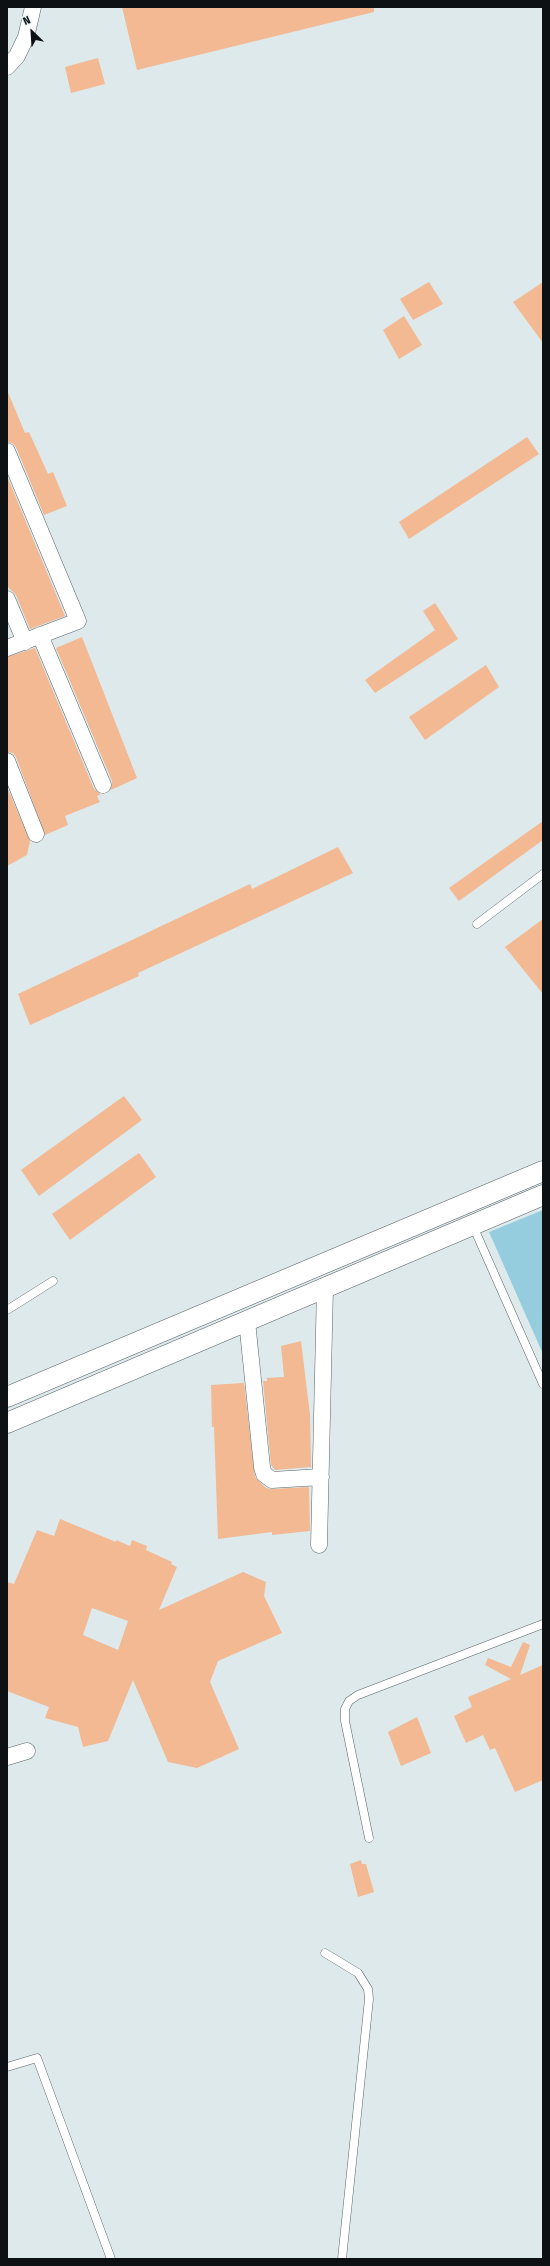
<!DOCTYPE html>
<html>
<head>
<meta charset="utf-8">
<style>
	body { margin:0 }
	#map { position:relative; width:550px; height:2266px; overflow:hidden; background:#dee9ec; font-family:"Fira Sans Condensed",sans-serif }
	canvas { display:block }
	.frame { position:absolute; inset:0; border:8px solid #0e1113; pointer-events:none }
	.north { position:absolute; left:12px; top:12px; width:40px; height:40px; -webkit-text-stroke:3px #ebf6f9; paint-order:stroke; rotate:335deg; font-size:11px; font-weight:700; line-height:16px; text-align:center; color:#0e1113 }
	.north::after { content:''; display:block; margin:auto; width:14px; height:18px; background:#0e1113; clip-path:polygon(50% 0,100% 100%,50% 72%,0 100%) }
</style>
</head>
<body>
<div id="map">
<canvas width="550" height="2266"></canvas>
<div class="frame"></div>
<div class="north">N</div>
</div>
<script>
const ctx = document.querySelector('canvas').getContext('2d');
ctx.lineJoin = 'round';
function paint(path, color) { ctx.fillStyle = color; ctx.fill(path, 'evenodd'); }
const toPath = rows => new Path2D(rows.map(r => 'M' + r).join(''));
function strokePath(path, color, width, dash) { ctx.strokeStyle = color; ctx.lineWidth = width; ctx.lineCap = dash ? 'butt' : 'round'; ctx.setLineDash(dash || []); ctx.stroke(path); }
const green = toPath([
	[543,1210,543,1354,489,1232]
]);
const building = toPath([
	[122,7,374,7,374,12,137,70],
	[98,58,105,84,71,93,65,67],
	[429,282,443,304,413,320,400,299],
	[543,282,543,343,513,302],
	[404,316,422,345,399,359,383,330],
	[7,390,25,433,29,432,48,474,53,472,67,506,44,515,16,447,12,443,7,442],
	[527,437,539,454,409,539,399,522],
	[7,476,65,616,30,629,16,595,7,586],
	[435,603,458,639,375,693,365,680,435,630,423,611],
	[82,637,137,778,111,790,112,781,56,648],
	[35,648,94,789,101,794,97,796,100,802,65,816,68,825,45,835,16,757,13,753,7,752,7,657],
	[486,665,499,687,425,740,409,717],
	[7,787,30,841,27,855,7,866],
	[543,821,543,840,459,901,449,888],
	[338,847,353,873,138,973,139,976,30,1025,18,994,250,884,252,889],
	[543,919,543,994,505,947],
	[124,1096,142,1120,39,1196,21,1170],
	[139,1153,156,1177,70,1240,52,1214],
	[301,1341,310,1415,311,1467,275,1470,271,1465,263,1381,267,1381,267,1378,284,1377,281,1346],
	[244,1383,255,1477,266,1488,272,1489,309,1487,310,1531,272,1535,272,1532,218,1539,214,1427,212,1427,211,1385],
	[60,1519,116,1542,116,1540,130,1546,132,1540,147,1546,146,1550,172,1562,171,1564,177,1567,159,1610,243,1572,266,1582,264,1596,282,1633,218,1661,210,1682,239,1749,197,1768,168,1762,133,1680,108,1741,83,1747,78,1727,45,1718,49,1707,7,1691,7,1582,14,1584,37,1530,54,1536],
	[92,1608,128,1621,118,1650,83,1635],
	[523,1642,530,1645,520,1675,543,1665,543,1780,515,1792,495,1748,490,1750,483,1735,466,1743,454,1716,472,1707,468,1697,511,1679,485,1665,488,1658,511,1667],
	[417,1717,431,1753,401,1766,388,1732],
	[361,1860,362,1864,366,1864,374,1892,358,1897,350,1864]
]);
const service = toPath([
	[477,924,543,874],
	[473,1226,543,1384],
	[7,1310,53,1281],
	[369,1838,345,1721,345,1709,349,1701,358,1695,543,1624],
	[325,1953,358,1973,368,1989,369,1999,342,2259],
	[7,2067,37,2058,111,2259]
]);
const minor = toPath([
	[7,67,17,56,26,37,33,7],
	[7,451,78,621,7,648],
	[7,599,25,642],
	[40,635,103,785],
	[7,761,36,834],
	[247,1321,262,1467,264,1474,272,1480,321,1477],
	[319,1545,325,1288],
	[7,1757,27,1751]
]);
const tertiary = toPath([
	[7,1397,543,1171],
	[7,1423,543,1195]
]);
paint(green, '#95cddf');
paint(building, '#f2b992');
strokePath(service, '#5a6467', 9);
strokePath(minor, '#5a6467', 17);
strokePath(tertiary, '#5a6467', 21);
strokePath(service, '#fff', 8);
strokePath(minor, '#fff', 16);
strokePath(tertiary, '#fff', 20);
</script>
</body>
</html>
